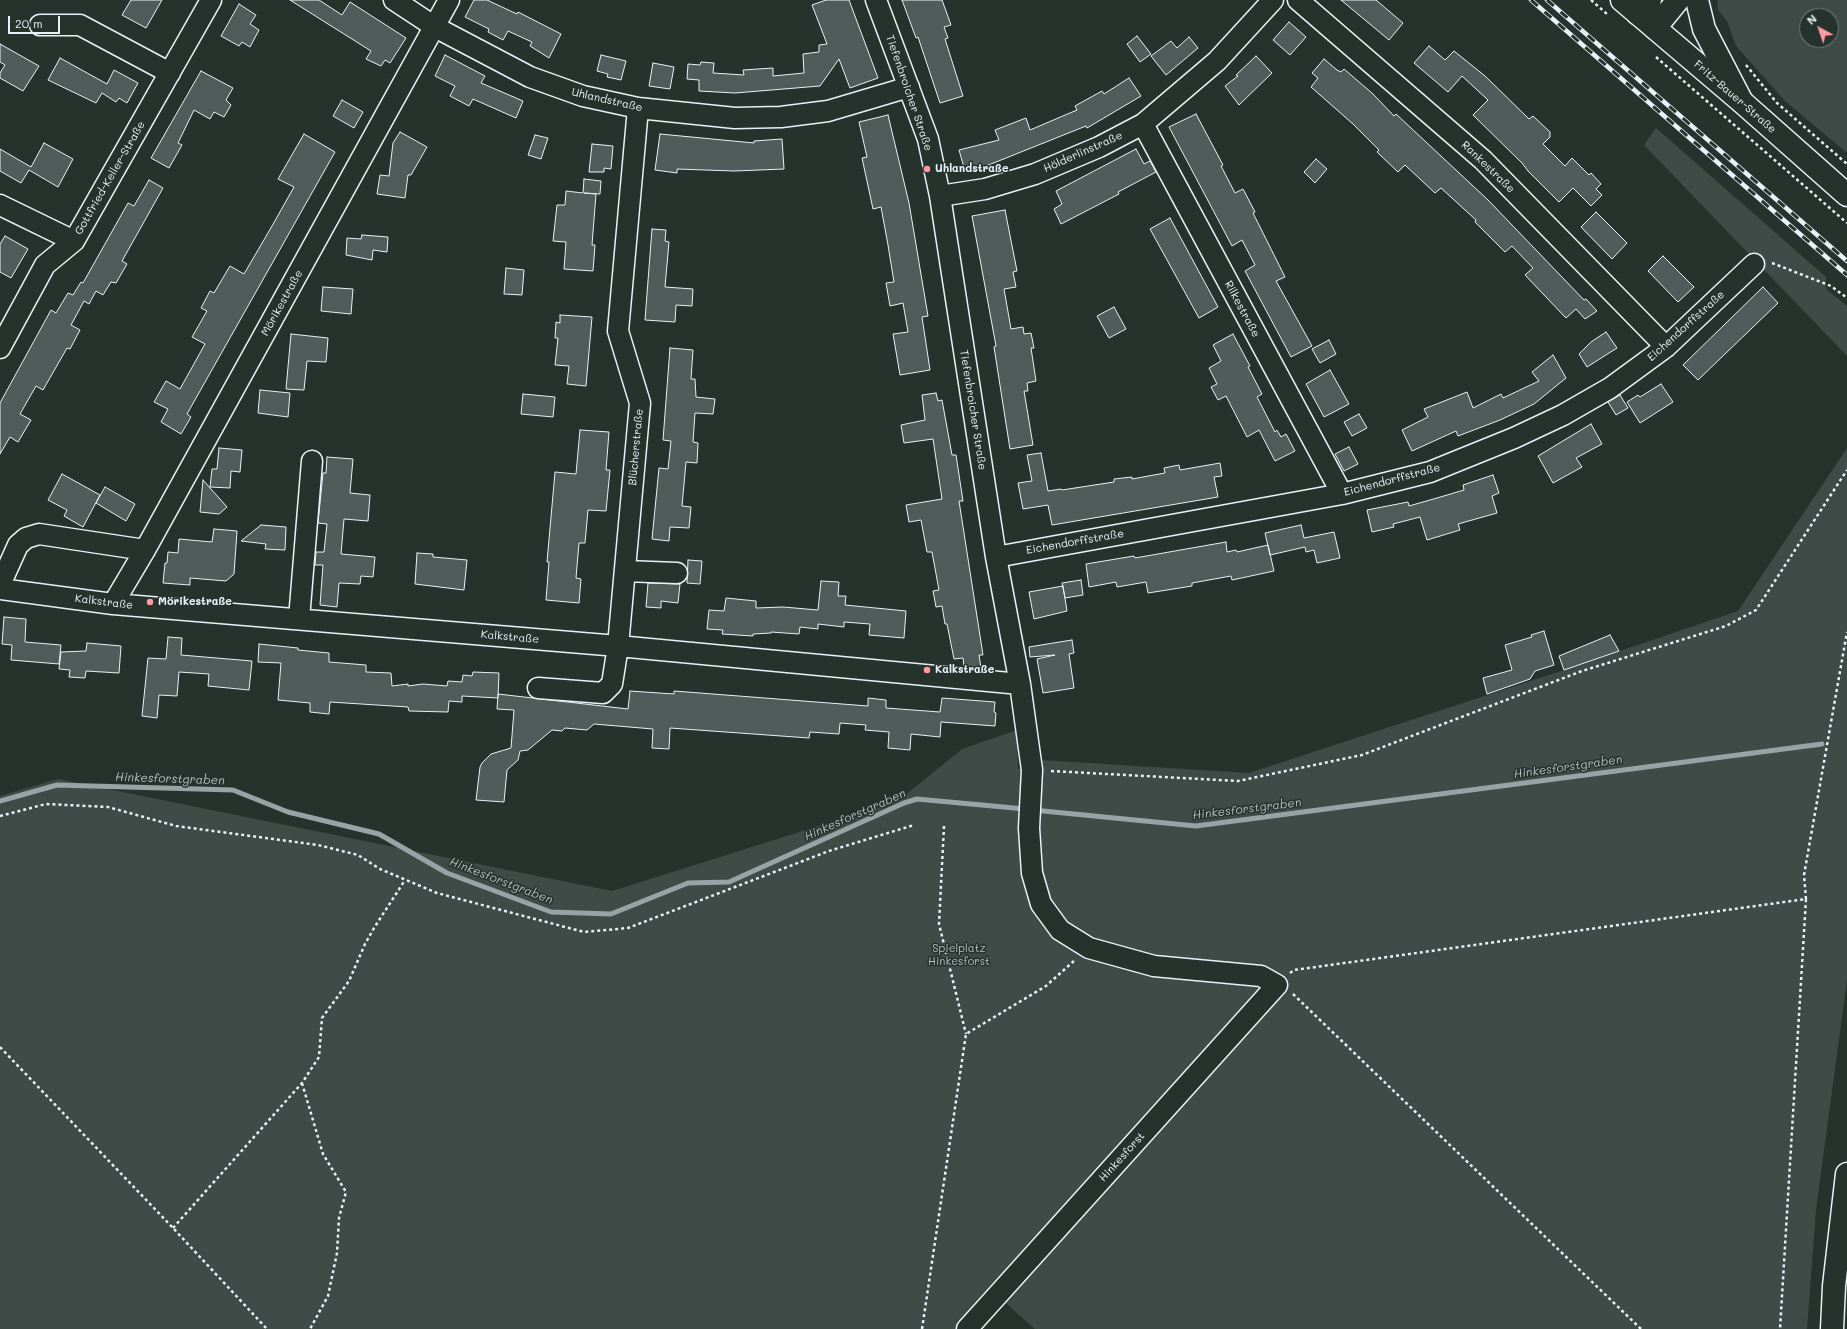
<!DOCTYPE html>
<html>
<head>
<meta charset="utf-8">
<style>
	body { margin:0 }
	#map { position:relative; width:1847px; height:1329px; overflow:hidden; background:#26332d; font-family:Mali,sans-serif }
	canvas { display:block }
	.north { position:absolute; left:1799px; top:8px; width:40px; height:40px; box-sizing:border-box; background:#26332d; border:1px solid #747f7e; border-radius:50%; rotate:320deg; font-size:11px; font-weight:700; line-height:16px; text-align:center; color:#e8f1f8 }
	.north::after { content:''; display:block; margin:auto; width:14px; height:18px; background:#ff9aa2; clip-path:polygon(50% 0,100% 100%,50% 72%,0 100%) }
	.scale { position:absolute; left:8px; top:16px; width:52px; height:18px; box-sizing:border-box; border:2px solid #e8f1f8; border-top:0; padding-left:5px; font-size:12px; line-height:14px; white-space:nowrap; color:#e8f1f8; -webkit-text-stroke:3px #26332d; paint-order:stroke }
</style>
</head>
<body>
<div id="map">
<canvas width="1847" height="1329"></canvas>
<div class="north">N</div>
<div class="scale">20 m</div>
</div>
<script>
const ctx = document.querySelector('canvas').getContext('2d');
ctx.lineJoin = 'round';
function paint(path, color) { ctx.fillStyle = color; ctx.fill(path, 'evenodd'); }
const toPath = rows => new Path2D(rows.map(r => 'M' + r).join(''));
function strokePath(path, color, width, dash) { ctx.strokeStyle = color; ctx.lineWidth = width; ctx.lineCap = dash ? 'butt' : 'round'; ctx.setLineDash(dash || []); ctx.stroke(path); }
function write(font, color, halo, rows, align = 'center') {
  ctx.font = font + ' Mali,sans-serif'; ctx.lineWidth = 3; ctx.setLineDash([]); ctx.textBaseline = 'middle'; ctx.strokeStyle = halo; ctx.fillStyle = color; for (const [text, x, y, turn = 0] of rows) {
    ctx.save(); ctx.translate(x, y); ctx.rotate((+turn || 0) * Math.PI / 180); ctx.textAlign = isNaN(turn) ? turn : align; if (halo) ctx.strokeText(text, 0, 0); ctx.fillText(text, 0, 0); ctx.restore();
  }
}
const green = toPath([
	[1717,0,1847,0,1847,153,1785,101,1736,46,1727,21,1718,10],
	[1807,16,1831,16,1831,40,1807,40],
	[1656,128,1826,277,1826,289,1847,306,1847,356,1644,145],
	[1847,448,1847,980,1816,1210,1807,1329,1035,1329,991,1290,956,1329,0,1329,0,796,58,779,612,891,898,801,962,749,1017,730,1018,769,1042,760,1249,773,1564,670,1738,611]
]);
const stream = toPath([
	[0,801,57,785,233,790,288,812,379,834,447,873,551,912,611,914,688,883,729,882,904,803,917,799,1025,809],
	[1033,810,1196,826,1822,744]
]);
const building = toPath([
	[131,0,162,0,146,28,122,15,131,0],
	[290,0,319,0,342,15,350,2,406,38,390,63,385,60,381,66,366,59,371,51,290,0],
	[474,0,487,0,517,14,518,12,561,34,549,58,530,46,532,42,508,31,503,40,488,32,489,29,465,17,474,0],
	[826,0,849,0,878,78,850,88,839,59,820,86,735,93,699,91,699,80,687,79,688,64,700,65,701,62,714,63,713,73,744,75,743,70,773,68,773,76,804,73,803,54,819,52,819,45,827,44,812,5,826,0],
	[902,0,942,0,951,25,944,27,948,38,945,39,963,96,940,103,918,37,916,38,902,0],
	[1341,0,1376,0,1403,23,1389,40,1341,0],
	[239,4,256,15,250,24,259,30,250,47,242,42,239,46,221,36,239,4],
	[1289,22,1306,37,1290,55,1273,40,1289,22],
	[1137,36,1151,54,1140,62,1127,44,1137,36],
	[1189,37,1198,48,1166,75,1151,56,1171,41,1177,48,1189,37],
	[0,44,39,66,23,91,0,78,0,73,5,65,0,62,0,44],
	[1429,46,1445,60,1454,51,1485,76,1529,119,1533,116,1550,132,1550,137,1543,144,1565,166,1572,158,1589,175,1591,173,1601,184,1596,189,1602,195,1591,206,1573,188,1559,202,1528,171,1522,163,1473,115,1488,100,1462,76,1448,92,1414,63,1429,46],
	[445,55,485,76,481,83,523,101,516,118,473,99,469,106,450,96,455,86,435,76,445,55],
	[601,55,626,61,621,80,607,77,608,74,597,71,601,55],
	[1256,56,1272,73,1239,105,1225,86,1238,76,1236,75,1256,56],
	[60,58,107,84,114,70,138,83,127,103,119,98,116,102,102,93,96,103,48,80,60,58],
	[1324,59,1337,70,1341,72,1344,69,1373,94,1394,116,1396,114,1488,200,1584,300,1586,299,1597,311,1585,319,1576,309,1566,318,1525,275,1533,268,1512,246,1505,252,1475,222,1476,220,1441,188,1435,193,1405,165,1398,172,1377,152,1379,150,1353,124,1311,87,1318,78,1312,73,1324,59],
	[653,63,674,67,670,89,649,86,653,63],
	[201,71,233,88,226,100,231,105,224,117,214,112,210,119,194,110,178,143,182,145,169,168,151,158,201,71],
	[1129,78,1141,96,1087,128,1086,126,976,170,975,168,965,171,959,150,999,140,995,130,1026,118,1030,130,1077,110,1075,106,1102,91,1104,94,1129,78],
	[342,100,363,112,354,128,333,116,342,100],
	[1196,114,1223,165,1221,166,1235,193,1243,189,1255,212,1253,213,1285,277,1276,281,1312,346,1291,357,1245,271,1255,265,1242,240,1232,246,1169,127,1196,114],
	[888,115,909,203,928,316,922,317,930,370,900,375,893,334,908,332,903,303,890,306,886,283,894,282,888,245,881,207,873,209,862,158,867,157,859,122,888,115],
	[400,132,427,147,411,175,408,175,405,198,377,194,380,175,389,176,393,143,400,132],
	[304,134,335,152,187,414,191,417,181,434,161,422,168,409,154,402,166,381,180,389,205,344,192,337,207,311,201,308,210,291,214,293,230,266,244,274,272,226,294,187,278,179,304,134],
	[660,134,754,143,754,141,782,139,784,169,734,171,677,169,677,173,655,170,660,134],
	[535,135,548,138,541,159,528,155,535,135],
	[44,143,73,159,58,187,29,170,21,183,0,171,0,149,31,167,44,143],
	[592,144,613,146,611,169,604,168,604,172,589,172,592,144],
	[1136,149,1144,164,1150,161,1156,172,1118,192,1119,194,1061,224,1054,209,1062,204,1056,191,1136,149],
	[1316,159,1327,169,1315,183,1304,172,1316,159],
	[584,179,601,181,600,194,584,193,596,194,592,245,595,245,593,271,564,269,566,242,553,241,557,205,565,205,566,191,583,193,584,179],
	[149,180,163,188,122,261,127,264,116,283,111,282,103,295,96,291,89,304,84,301,71,325,80,330,70,349,67,348,43,390,36,386,20,414,31,420,18,442,10,437,0,454,0,403,51,310,56,313,68,293,73,295,81,282,83,283,128,203,134,206,149,180],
	[1005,210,1017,271,1013,272,1016,287,1004,289,1011,329,1023,327,1024,334,1031,333,1034,348,1031,348,1036,381,1027,383,1028,391,1024,391,1033,445,1010,449,999,379,994,347,996,346,972,216,1005,210],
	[1596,212,1627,243,1612,259,1581,227,1596,212],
	[1170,218,1218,307,1199,318,1150,229,1170,218],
	[652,229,666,230,665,241,669,242,665,287,693,289,692,306,676,305,675,322,645,320,652,229],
	[362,235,388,237,387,252,373,250,372,260,346,255,347,238,361,239,362,235],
	[5,236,28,249,11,278,0,272,0,244,5,236],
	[1663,256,1694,287,1678,302,1648,271,1663,256],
	[506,268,524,270,522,295,504,294,506,268],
	[323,287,353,289,351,314,321,311,323,287],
	[1763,287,1778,303,1698,380,1683,365,1763,287],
	[1114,307,1126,329,1109,338,1097,316,1114,307],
	[560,315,592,317,586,386,567,384,569,366,555,365,558,338,555,338,556,322,560,323,560,315],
	[1606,332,1617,348,1587,367,1579,354,1591,342,1606,332],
	[291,334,328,338,326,362,307,361,304,390,286,389,291,334],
	[1233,334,1250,366,1248,367,1262,394,1257,397,1275,432,1277,430,1281,437,1286,434,1295,451,1275,461,1259,430,1247,437,1226,396,1218,400,1211,387,1217,384,1209,368,1221,361,1213,345,1233,334],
	[1329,340,1336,354,1320,363,1312,349,1329,340],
	[670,348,693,350,691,379,695,379,696,397,715,399,713,414,695,413,693,442,698,443,697,463,686,462,682,506,691,507,689,528,670,527,669,541,652,539,659,468,668,469,671,441,663,440,670,348],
	[1553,355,1566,378,1534,404,1500,420,1458,436,1456,431,1412,451,1402,430,1428,417,1424,409,1467,392,1473,408,1501,394,1503,398,1539,381,1532,372,1553,355],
	[1330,370,1349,404,1324,417,1306,384,1330,370],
	[1661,384,1673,402,1640,423,1627,402,1638,395,1640,397,1661,384],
	[260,390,290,393,288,417,258,413,260,390],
	[936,393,938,401,942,400,952,455,956,455,963,501,959,501,983,655,979,655,981,668,964,666,963,658,954,659,947,624,945,624,942,606,936,607,933,591,939,590,932,552,927,552,921,520,909,522,906,505,942,499,933,439,904,443,901,425,925,420,922,395,936,393],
	[523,394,555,397,553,417,521,414,523,394],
	[1620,395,1628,408,1616,415,1608,402,1620,395],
	[1359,414,1367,428,1352,436,1344,422,1359,414],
	[1591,424,1602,444,1576,458,1582,467,1553,483,1538,456,1591,424],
	[580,430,609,432,606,470,610,470,606,511,588,510,585,543,579,543,576,578,581,579,579,603,546,600,549,562,547,562,555,472,576,474,580,430],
	[1349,447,1358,464,1344,471,1335,454,1349,447],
	[219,448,242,450,240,472,231,471,230,488,210,487,212,469,217,469,219,448],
	[1041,453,1048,491,1061,489,1062,490,1114,482,1114,479,1132,477,1132,479,1165,473,1164,468,1179,465,1180,470,1220,463,1222,476,1214,477,1218,497,1052,525,1048,505,1023,509,1018,483,1032,481,1027,455,1041,453],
	[327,457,353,459,350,493,370,495,368,521,344,519,341,554,375,557,373,577,361,576,360,584,339,583,337,607,320,605,323,565,315,565,316,552,324,552,327,524,318,523,323,473,326,473,327,457],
	[62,474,100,495,83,527,64,516,67,510,48,500,62,474],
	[1493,475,1499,493,1492,496,1497,513,1458,524,1460,530,1427,540,1420,517,1393,524,1394,527,1372,532,1367,510,1408,502,1409,506,1437,498,1464,490,1463,485,1493,475],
	[203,480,227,507,219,514,200,512,203,480],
	[105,487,135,504,126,521,96,503,105,487],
	[261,525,286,527,285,550,265,549,266,544,241,541,261,525],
	[1301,525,1304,538,1334,532,1340,558,1317,563,1314,550,1306,552,1305,547,1270,555,1265,533,1301,525],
	[214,529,237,531,234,574,226,581,190,578,190,585,163,583,165,563,167,563,168,552,178,553,179,539,212,542,214,529],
	[1226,542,1227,552,1236,550,1237,552,1268,545,1274,571,1232,580,1231,576,1192,583,1192,586,1148,593,1146,582,1117,587,1116,582,1089,587,1086,564,1134,556,1135,558,1226,542],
	[417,553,433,554,433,557,467,560,464,590,415,584,417,553],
	[688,560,702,561,700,584,687,583,688,560],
	[1081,580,1083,595,1065,598,1062,583,1081,580],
	[821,581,839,582,838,596,846,596,845,605,906,611,904,638,869,635,870,624,844,622,844,627,818,624,818,629,800,627,799,634,771,632,771,633,753,634,753,636,722,634,723,630,707,629,709,610,724,611,726,598,756,601,756,608,783,607,818,610,821,581],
	[648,583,680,584,678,603,661,601,661,608,646,607,648,583],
	[1063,586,1067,611,1034,619,1029,592,1063,586],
	[4,617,26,619,25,642,61,645,59,664,11,660,12,645,2,644,4,617],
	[1544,631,1554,665,1535,671,1530,679,1487,694,1483,678,1512,670,1505,645,1532,637,1531,635,1544,631],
	[1610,635,1619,651,1564,670,1559,656,1610,635],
	[168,637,182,638,181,655,252,661,249,690,208,686,209,674,179,672,177,696,159,695,157,718,142,716,148,658,166,659,168,637],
	[1072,640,1074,653,1069,654,1074,688,1043,693,1037,659,1055,655,1030,657,1029,647,1072,640],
	[87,643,121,646,119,673,86,671,85,678,69,677,70,670,59,669,61,652,86,651,87,643],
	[259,644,298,648,298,650,329,653,329,662,366,665,366,672,391,673,392,686,408,684,408,686,423,684,447,686,448,681,462,682,463,675,472,676,473,672,499,673,498,698,462,696,462,702,449,701,448,712,409,711,408,707,330,702,329,714,310,712,310,703,278,700,281,663,258,662,259,644],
	[630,691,674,694,674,691,868,706,868,698,886,700,886,708,940,712,942,698,995,702,994,712,996,713,995,726,941,722,940,737,911,734,910,750,888,748,889,732,865,730,866,725,840,723,839,734,810,732,809,738,670,728,669,749,652,748,653,729,594,724,587,730,565,728,562,731,552,730,528,750,520,751,518,760,507,770,504,802,476,800,480,767,482,763,491,754,511,748,514,710,497,709,498,694,628,709,630,691]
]);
const path = toPath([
	[1591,0,1607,14],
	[1656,57,1847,223],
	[1746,65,1777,103,1847,164],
	[1772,263,1831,286,1847,298],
	[1051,771,1238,781,1362,755,1582,671,1726,626,1756,610,1847,470],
	[0,816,46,804,108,807,176,826,318,845,358,855,380,869,437,893,584,932,628,928,829,851,914,825],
	[944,826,939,924,966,1034],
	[1806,899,1804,875,1847,632],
	[1290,973,1294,970,1806,899,1780,1329],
	[1293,994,1641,1329],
	[0,1047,173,1228,267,1329],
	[302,1083,323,1154,346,1192,339,1218,337,1253,328,1296,310,1329],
	[173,1228,302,1083,319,1057,322,1018,349,981,365,944,374,928,405,880],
	[922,1329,966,1034,1046,986,1075,960]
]);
const minor = toPath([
	[394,0,435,27,530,77,583,96,638,108,735,118,781,117,828,111,909,87],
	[876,0,928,139,940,196,996,557,1020,684,1032,770,1029,828,1032,873,1041,904,1060,930,1089,948,1154,966,1261,976,1277,985,967,1329],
	[1298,0,1483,160,1666,347],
	[40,25,80,25,170,73],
	[1143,124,1342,494],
	[940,196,985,189,1035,174,1099,147,1143,124,1217,61,1273,0],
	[0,205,74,241],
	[0,348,45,265,74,241,211,0],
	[996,557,1342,494,1430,472,1514,438,1563,415,1610,388,1666,347,1754,264],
	[625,571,677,573],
	[0,585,18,545,26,538,39,534,145,550],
	[0,589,113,604,618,646,1020,684],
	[113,604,145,550,449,0],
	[299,619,312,461],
	[538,688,603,693,612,684,618,646,640,403,618,331,638,108]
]);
const major = toPath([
	[1622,0,1742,102,1847,195]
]);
const highway = toPath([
	[1697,0,1704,29,1742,102],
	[1638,14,1650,0],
	[1655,28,1678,0],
	[1832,1329,1834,1286,1847,1174]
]);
const rail = toPath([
	[1531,0,1847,275],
	[1547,0,1847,261]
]);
const markers = [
	[927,169,4,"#ff9aa2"],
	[150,602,4,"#ff9aa2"],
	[927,670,4,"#ff9aa2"]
];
const streetNames = [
	["Tiefenbroicher Straße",909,93,71],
	["Fritz-Bauer-Straße",1735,97,41],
	["Uhlandstraße",607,100,13],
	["Hölderlinstraße",1083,152,-24],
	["Rankestraße",1488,167,44],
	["Gottfried-Keller-Straße",110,178,-60],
	["Mörikestraße",282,303,-61],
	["Rilkestraße",1242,309,62],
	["Eichendorffstraße",1686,326,-42],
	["Tiefenbroicher Straße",973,410,81],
	["Blücherstraße",636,447,-85],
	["Eichendorffstraße",1392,480,-15],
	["Eichendorffstraße",1075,542,-10],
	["Kalkstraße",104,602,7],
	["Kalkstraße",510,637,5],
	["Hinkesforst",1122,1157,-48]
];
const poiNames = [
	["Uhlandstraße",935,169],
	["Mörikestraße",158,602],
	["Kalkstraße",935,670]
];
const parkNames = [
	["Spielplatz",959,949],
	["Hinkesforst",959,962]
];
const waterNames = [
	["Hinkesforstgraben",1568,767,-8],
	["Hinkesforstgraben",170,779,2],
	["Hinkesforstgraben",1247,809,-7],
	["Hinkesforstgraben",855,815,-24],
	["Hinkesforstgraben",501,881,21]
];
paint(green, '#3e4b47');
strokePath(stream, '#98a3a5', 5);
paint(building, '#505c59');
strokePath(building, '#e8f1f8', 1);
strokePath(minor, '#e8f1f8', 23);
strokePath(major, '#e8f1f8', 25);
strokePath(highway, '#e8f1f8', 25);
strokePath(path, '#e8f1f8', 2.5, [3, 3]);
strokePath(minor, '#26332d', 20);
strokePath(major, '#26332d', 22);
strokePath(highway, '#26332d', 22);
strokePath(rail, '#e8f1f8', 4.5);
strokePath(rail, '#26332d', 3, [9]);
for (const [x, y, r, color] of markers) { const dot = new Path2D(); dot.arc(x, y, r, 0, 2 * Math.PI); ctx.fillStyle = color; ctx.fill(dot); strokePath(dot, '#26332d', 1.5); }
write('11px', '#e8f1f8', '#26332d', streetNames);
write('bold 11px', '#e8f1f8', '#26332d', poiNames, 'left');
write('11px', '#b5bfc3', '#26332d', parkNames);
write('italic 12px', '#b3bdc0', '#26332d', waterNames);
</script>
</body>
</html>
